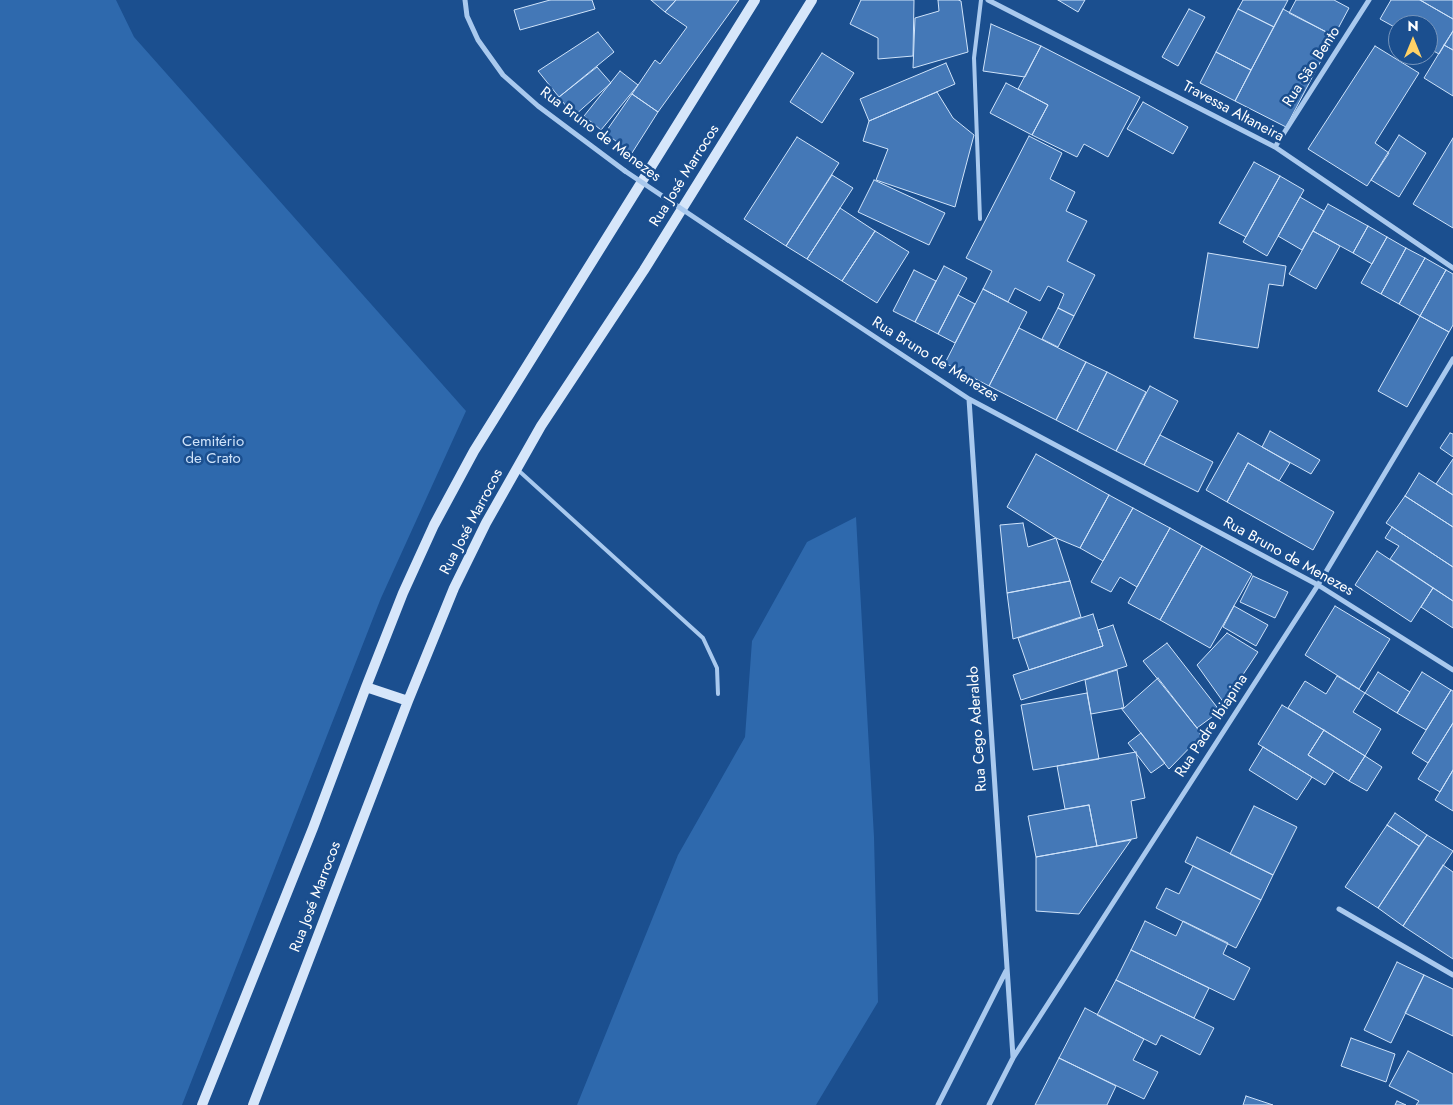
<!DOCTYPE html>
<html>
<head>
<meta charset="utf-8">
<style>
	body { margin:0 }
	#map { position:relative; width:1453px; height:1105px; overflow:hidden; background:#1b4f8f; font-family:Jost,sans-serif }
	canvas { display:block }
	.north { position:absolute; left:1388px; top:15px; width:50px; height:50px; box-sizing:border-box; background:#1b4f8f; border:1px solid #7695bc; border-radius:50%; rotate:0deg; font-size:14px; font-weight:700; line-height:20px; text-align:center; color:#fff }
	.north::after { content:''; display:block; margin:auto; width:18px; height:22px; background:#ffd166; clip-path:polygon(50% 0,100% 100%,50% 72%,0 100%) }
</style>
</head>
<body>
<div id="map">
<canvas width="1453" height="1105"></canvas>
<div class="north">N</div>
</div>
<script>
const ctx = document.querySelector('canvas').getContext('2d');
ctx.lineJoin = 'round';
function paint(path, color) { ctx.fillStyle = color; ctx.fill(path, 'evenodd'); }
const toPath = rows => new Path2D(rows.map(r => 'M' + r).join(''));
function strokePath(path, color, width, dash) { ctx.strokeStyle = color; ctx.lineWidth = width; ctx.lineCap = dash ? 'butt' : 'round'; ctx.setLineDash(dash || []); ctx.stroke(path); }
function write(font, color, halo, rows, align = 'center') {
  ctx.font = font + ' Jost,sans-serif'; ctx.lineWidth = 5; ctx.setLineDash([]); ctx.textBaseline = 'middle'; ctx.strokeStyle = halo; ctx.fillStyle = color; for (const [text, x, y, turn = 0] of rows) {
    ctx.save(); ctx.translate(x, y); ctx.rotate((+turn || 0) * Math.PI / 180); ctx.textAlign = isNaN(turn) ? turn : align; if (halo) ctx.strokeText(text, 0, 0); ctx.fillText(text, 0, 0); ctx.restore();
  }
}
const green = toPath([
	[0,0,116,0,134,37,466,411,381,598,182,1105,0,1105],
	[856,517,874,837,878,1002,816,1105,577,1105,678,855,745,737,752,641,807,542]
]);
const building = toPath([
	[550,0,592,0,595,9,520,30,514,10,550,0],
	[651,0,676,0,665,12,651,0],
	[676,0,739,0,658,112,632,94,655,60,660,64,687,27,665,12,676,0],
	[861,0,914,0,913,56,878,59,878,38,850,24,861,0],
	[938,0,958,0,961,1,968,52,913,68,915,18,939,11,938,0],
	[1058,0,1085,0,1078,12,1058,0],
	[1243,0,1288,0,1274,27,1238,9,1243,0],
	[1296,0,1334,0,1349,8,1334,36,1289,13,1296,0],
	[1391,0,1420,0,1453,19,1453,31,1439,54,1428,48,1428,25,1398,25,1398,29,1380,19,1391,0],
	[1420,0,1453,0,1453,19,1420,0],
	[1189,9,1205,17,1178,66,1162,57,1189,9],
	[1238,9,1274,27,1251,70,1216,52,1238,9],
	[1283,9,1334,36,1286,127,1235,101,1283,9],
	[991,24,1041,46,1025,77,983,71,991,24],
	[1453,31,1453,50,1444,45,1453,31],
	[598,32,614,52,559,97,538,71,598,32],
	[1444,45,1453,50,1453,96,1424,78,1444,45],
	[1041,46,1140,97,1108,157,1084,144,1077,157,1032,135,1048,105,1018,89,1041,46],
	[1375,46,1419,73,1375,143,1389,153,1367,186,1308,149,1375,46],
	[1216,52,1251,70,1235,101,1200,83,1216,52],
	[822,53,854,73,822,123,790,102,822,53],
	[946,63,955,84,869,121,860,99,946,63],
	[597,67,611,83,574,116,559,97,597,67],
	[620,71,638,85,601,130,584,116,620,71],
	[1006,83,1048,105,1032,135,990,113,1006,83],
	[937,92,953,118,974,135,955,207,876,180,888,149,863,141,869,121,937,92],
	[632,94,658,112,632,153,605,133,632,94],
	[1143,102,1188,127,1173,154,1127,129,1143,102],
	[1399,135,1426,153,1399,197,1371,180,1399,135],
	[1029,136,1062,153,1050,179,1075,192,1066,211,1087,221,1067,261,1095,275,1074,316,1058,308,1064,294,1048,286,1040,301,1015,288,1008,302,983,289,992,271,966,258,1029,136],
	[797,137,839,163,786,246,744,219,797,137],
	[1453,138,1453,228,1413,204,1453,138],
	[1254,162,1280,176,1246,237,1219,223,1254,162],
	[832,175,853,188,807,259,786,246,832,175],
	[1280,176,1304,190,1267,256,1243,242,1280,176],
	[874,180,945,213,929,245,858,212,874,180],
	[1300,197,1324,211,1302,250,1278,236,1300,197],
	[1328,204,1368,226,1353,253,1313,231,1328,204],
	[840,208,875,231,842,281,807,259,840,208],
	[1368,226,1387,237,1372,264,1353,253,1368,226],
	[875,231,909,252,877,303,842,281,875,231],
	[1313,231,1340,246,1316,289,1289,274,1313,231],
	[1387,237,1406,248,1381,294,1361,283,1387,237],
	[1406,248,1425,258,1399,304,1381,294,1406,248],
	[1208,253,1286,266,1283,286,1269,284,1258,348,1194,338,1208,253],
	[1425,258,1446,270,1420,316,1399,304,1425,258],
	[944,266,967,278,938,334,915,322,944,266],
	[914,270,936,281,915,322,893,311,914,270],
	[1446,270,1453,274,1453,325,1449,332,1420,316,1446,270],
	[983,289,1027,312,989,386,945,363,983,289],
	[958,295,975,304,955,343,938,334,958,295],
	[1058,308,1074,316,1058,347,1042,339,1058,308],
	[1420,316,1449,332,1407,407,1378,391,1420,316],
	[1019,328,1086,362,1056,420,989,386,1019,328],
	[1086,362,1107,372,1077,431,1056,420,1086,362],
	[1107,372,1146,392,1116,451,1077,431,1107,372],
	[1150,386,1178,401,1144,465,1116,451,1150,386],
	[1270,431,1320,460,1311,474,1262,447,1270,431],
	[1238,433,1290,463,1279,481,1248,463,1227,502,1206,490,1238,433],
	[1450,433,1453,434,1453,457,1440,448,1450,433],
	[1160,435,1213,462,1198,492,1144,465,1160,435],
	[1036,454,1109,495,1080,548,1056,538,1007,507,1036,454],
	[1453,459,1453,495,1436,484,1453,459],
	[1248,463,1334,512,1313,550,1227,502,1248,463],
	[1419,473,1453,495,1453,527,1405,496,1419,473],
	[1109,495,1133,508,1103,561,1080,548,1109,495],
	[1405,496,1453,527,1453,567,1386,523,1405,496],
	[1133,508,1170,528,1137,587,1120,577,1111,592,1091,582,1133,508],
	[1023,523,1028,547,1056,538,1070,581,1007,593,1000,525,1023,523],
	[1392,527,1453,567,1453,601,1390,559,1399,546,1385,538,1392,527],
	[1170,528,1202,546,1160,620,1128,603,1170,528],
	[1202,546,1252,574,1210,648,1160,620,1202,546],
	[1377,551,1433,588,1411,622,1355,585,1377,551],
	[1253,576,1288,592,1275,618,1240,602,1253,576],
	[1070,581,1081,617,1013,639,1007,593,1070,581],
	[1433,588,1453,601,1453,628,1421,607,1433,588],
	[1234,606,1268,625,1256,646,1223,627,1234,606],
	[1335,606,1390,639,1359,689,1305,655,1335,606],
	[1093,614,1103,646,1029,670,1018,638,1093,614],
	[1113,625,1127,666,1021,700,1013,675,1103,646,1098,630,1113,625],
	[1227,633,1258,652,1224,703,1197,665,1227,633],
	[1167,643,1220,711,1197,728,1143,661,1167,643],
	[1117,670,1124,708,1091,714,1085,680,1117,670],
	[1378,672,1410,692,1397,713,1365,693,1378,672],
	[1422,672,1451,690,1426,730,1397,713,1422,672],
	[1337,676,1365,693,1353,712,1381,729,1365,756,1288,708,1305,681,1326,694,1337,676],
	[1158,678,1197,728,1201,736,1169,769,1121,708,1124,708,1158,678],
	[1451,690,1453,691,1453,723,1428,763,1412,753,1451,690],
	[1087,693,1099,759,1033,770,1021,705,1087,693],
	[1282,705,1324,730,1308,755,1334,771,1325,785,1258,744,1282,705],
	[1453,723,1453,770,1440,792,1418,779,1453,723],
	[1324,730,1365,756,1349,781,1308,755,1324,730],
	[1141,733,1165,763,1151,773,1128,743,1141,733],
	[1263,747,1312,777,1297,800,1249,770,1263,747],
	[1136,752,1145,798,1131,801,1137,838,1097,846,1089,805,1065,809,1057,766,1136,752],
	[1365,756,1382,767,1367,791,1349,781,1365,756],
	[1453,770,1453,811,1435,800,1453,770],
	[1089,805,1097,846,1036,857,1028,816,1089,805],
	[1254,806,1297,827,1273,875,1230,854,1254,806],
	[1395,813,1427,835,1419,846,1387,825,1395,813],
	[1387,825,1419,846,1378,908,1345,887,1387,825],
	[1427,835,1453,851,1403,926,1378,908,1427,835],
	[1197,837,1273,875,1261,900,1185,862,1197,837],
	[1131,840,1079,914,1036,911,1036,857,1131,840],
	[1443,865,1453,872,1453,959,1403,926,1443,865],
	[1193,866,1261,900,1236,948,1156,908,1166,888,1179,894,1193,866],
	[1145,921,1176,936,1183,921,1228,943,1223,954,1250,968,1234,1000,1131,950,1145,921],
	[1131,950,1209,988,1194,1018,1116,980,1131,950],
	[1397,962,1424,975,1391,1043,1364,1030,1397,962],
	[1424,975,1453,989,1453,1036,1405,1013,1424,975],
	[1116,980,1214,1028,1200,1055,1161,1035,1156,1045,1097,1015,1116,980],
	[1085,1008,1144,1039,1133,1060,1158,1072,1144,1099,1059,1058,1085,1008],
	[1351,1038,1395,1054,1386,1082,1341,1066,1351,1038],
	[1408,1051,1453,1074,1453,1105,1416,1105,1419,1101,1389,1086,1408,1051],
	[1059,1058,1116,1086,1107,1105,1035,1105,1059,1058],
	[1246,1096,1273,1105,1243,1105,1246,1096],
	[1397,1101,1406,1105,1395,1105,1397,1101]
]);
const lane = toPath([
	[980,219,974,58,981,0],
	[518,470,703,638,717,668,718,694]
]);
const street = toPath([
	[465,0,467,16,478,40,503,75,538,106,625,171],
	[988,0,1275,147,1453,268],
	[1275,147,1369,0],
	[728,240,969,399,1318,585,1453,670],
	[969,399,1013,1057],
	[1339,909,1453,975],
	[938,1105,1006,971],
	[989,1105,1013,1058,1318,585,1453,359]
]);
const secondary = toPath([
	[366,687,408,701],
	[202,1105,313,828,366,687,403,593,434,525,474,451,755,0],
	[253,1105,408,701,454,588,486,523,541,426,644,270,812,0]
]);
const streetBridge = toPath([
	[625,171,728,240]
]);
const streetNames = [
	["Rua São Bento",1312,67,-57],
	["Travessa Altaneira",1233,112,28],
	["Rua Bruno de Menezes",600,135,37],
	["Rua José Marrocos",685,176,-58],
	["Rua Bruno de Menezes",935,360,32],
	["Rua José Marrocos",472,522,-62],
	["Rua Bruno de Menezes",1288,557,29],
	["Rua Padre Ibiapina",1212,726,-57],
	["Rua Cego Aderaldo",978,729,-94],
	["Rua José Marrocos",316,897,-69]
];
const parkNames = [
	["Cemitério",213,442],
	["de Crato",213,459]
];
paint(green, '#2e69ad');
paint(building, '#4478b7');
strokePath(building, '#cfe3fa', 1);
strokePath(lane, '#a9c9ee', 4);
strokePath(street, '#a9c9ee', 5);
strokePath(secondary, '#d6e6fa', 10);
strokePath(streetBridge, '#a9c9ee', 5);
write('15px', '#fff', '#1b4f8f', streetNames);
write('15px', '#cfe3fa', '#1b4f8f', parkNames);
</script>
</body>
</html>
